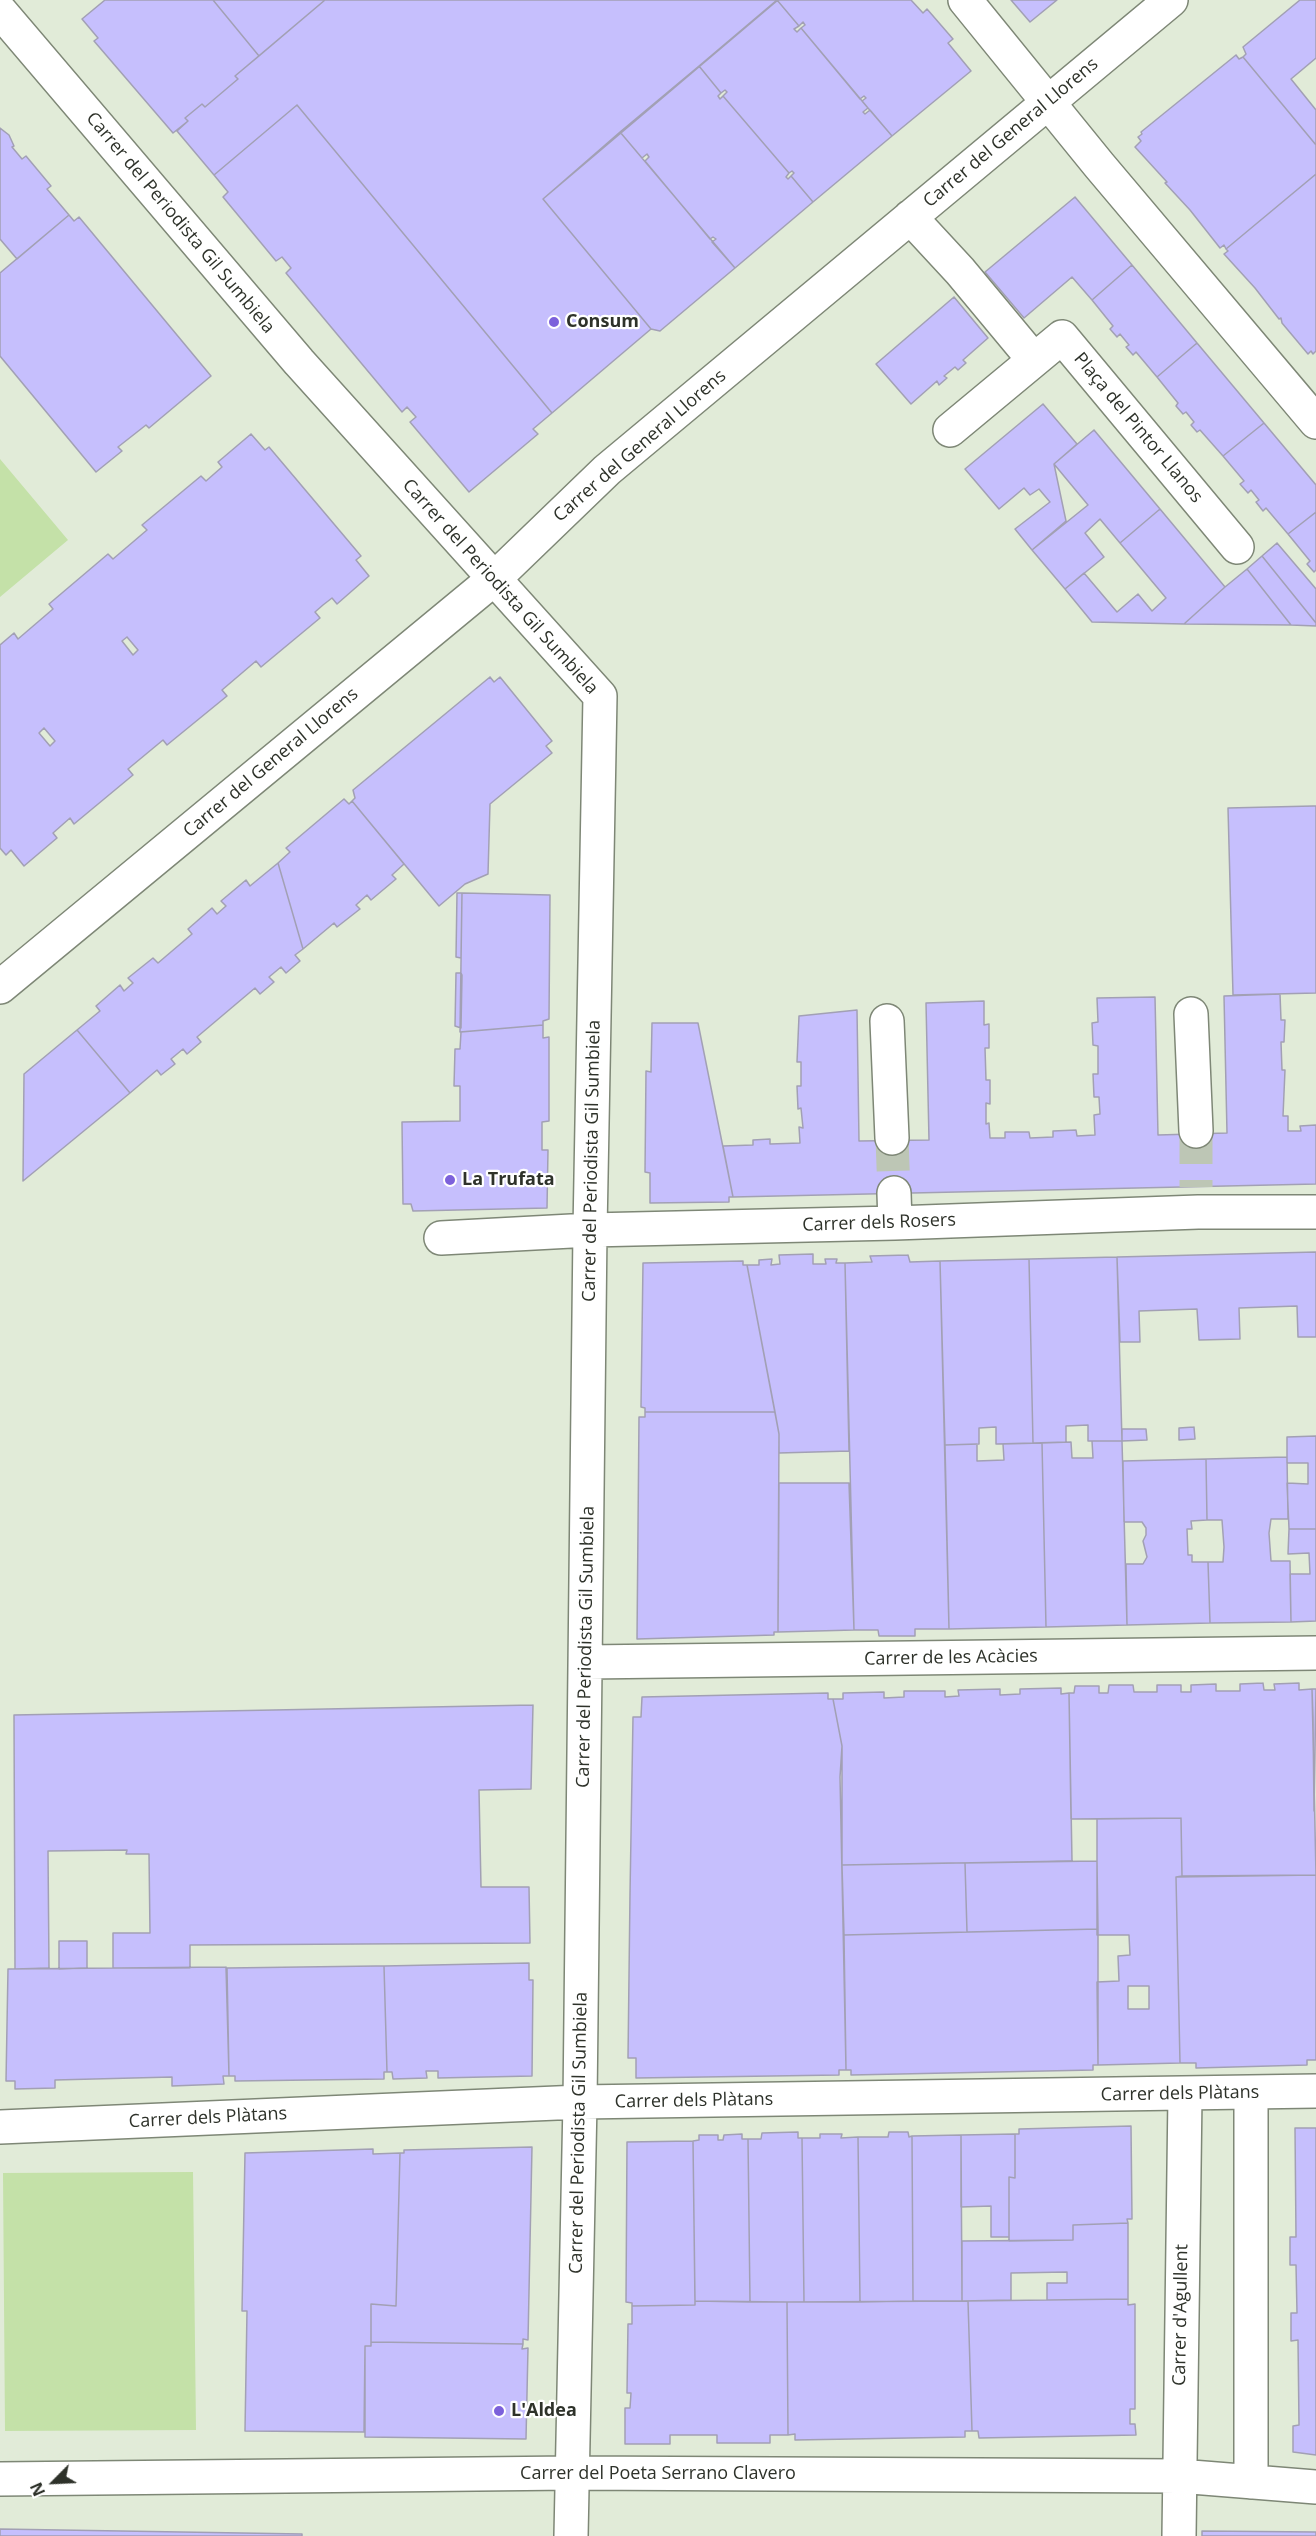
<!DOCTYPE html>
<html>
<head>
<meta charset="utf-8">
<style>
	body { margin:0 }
	#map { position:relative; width:1316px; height:2536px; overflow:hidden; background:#e1ebd8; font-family:"Open Sans",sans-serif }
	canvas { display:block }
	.north { position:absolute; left:24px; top:2452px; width:60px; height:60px; -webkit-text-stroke:4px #fff; paint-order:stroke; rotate:246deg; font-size:16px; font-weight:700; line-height:24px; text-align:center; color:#2e322a }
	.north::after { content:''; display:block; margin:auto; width:21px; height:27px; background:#2e322a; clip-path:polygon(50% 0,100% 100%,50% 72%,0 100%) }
</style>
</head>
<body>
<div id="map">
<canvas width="1316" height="2536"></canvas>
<div class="north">N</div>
</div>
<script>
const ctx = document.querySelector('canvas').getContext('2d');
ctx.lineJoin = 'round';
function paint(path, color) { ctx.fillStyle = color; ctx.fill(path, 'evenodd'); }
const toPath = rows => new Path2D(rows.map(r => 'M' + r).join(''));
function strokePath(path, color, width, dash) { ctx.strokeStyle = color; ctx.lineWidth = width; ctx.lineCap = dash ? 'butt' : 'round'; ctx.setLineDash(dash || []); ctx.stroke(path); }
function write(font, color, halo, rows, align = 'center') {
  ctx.font = font + ' "Open Sans",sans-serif'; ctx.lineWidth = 4.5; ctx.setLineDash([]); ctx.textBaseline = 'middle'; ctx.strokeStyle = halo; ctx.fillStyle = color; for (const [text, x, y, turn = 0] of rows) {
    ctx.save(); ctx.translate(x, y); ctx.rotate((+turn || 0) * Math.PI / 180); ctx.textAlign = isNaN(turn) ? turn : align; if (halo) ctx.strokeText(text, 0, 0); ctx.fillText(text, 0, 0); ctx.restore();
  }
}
const green = toPath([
	[0,459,68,540,0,597],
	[193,2172,196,2430,5,2431,3,2173]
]);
const building = toPath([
	[105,0,213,0,259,56,235,76,238,79,205,107,202,104,185,118,188,121,173,133,94,41,98,38,82,19,105,0],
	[213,0,325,0,259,56,213,0],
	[325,0,778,0,543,199,651,329,552,413,297,105,214,175,177,131,188,121,185,118,202,104,205,107,238,79,235,76,325,0],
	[777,0,911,0,923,13,927,9,953,39,948,43,971,71,892,136,862,101,866,98,864,96,860,99,801,28,805,25,803,22,799,26,777,0],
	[777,0,799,26,794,29,797,32,801,28,868,108,863,112,865,114,870,110,892,136,813,202,791,176,794,173,792,171,789,173,723,96,727,92,725,90,721,93,699,66,777,0],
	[1011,0,1057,0,1030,22,1011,0],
	[1316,0,1316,58,1291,79,1316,110,1316,145,1243,57,1246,54,1243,47,1300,0,1316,0],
	[1236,55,1239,59,1243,57,1316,145,1316,174,1226,249,1224,245,1220,248,1190,210,1165,183,1167,182,1135,147,1141,141,1138,137,1142,134,1141,132,1236,55],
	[699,66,721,93,718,96,720,99,723,96,789,173,786,177,788,179,791,176,813,202,735,268,712,242,716,239,713,237,710,239,645,161,649,157,647,154,642,158,620,132,699,66],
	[297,105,552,413,533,429,538,434,469,492,410,422,416,417,407,407,402,412,286,273,291,268,282,257,276,261,223,197,228,192,214,175,297,105],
	[0,128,9,135,14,146,12,147,22,159,26,156,51,186,47,189,69,215,17,259,0,239,0,128],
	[620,132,735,268,660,331,651,329,543,199,620,132],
	[1316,174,1316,351,1313,354,1311,351,1308,354,1282,323,1281,318,1279,319,1255,288,1224,254,1228,251,1226,249,1316,174],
	[1075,197,1132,265,1092,300,1072,277,1024,318,985,272,1075,197],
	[69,215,74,221,79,217,211,376,149,428,146,425,118,447,122,451,96,472,0,356,0,273,69,215],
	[1132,265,1197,343,1157,377,1136,352,1133,355,1126,347,1129,345,1120,334,1117,337,1110,329,1113,326,1092,300,1132,265],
	[954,297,988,338,963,360,966,363,958,370,955,367,944,376,947,378,939,385,937,381,911,404,876,364,954,297],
	[1197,343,1264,423,1223,456,1200,430,1197,432,1191,425,1194,422,1186,412,1183,414,1176,406,1178,403,1157,377,1197,343],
	[1043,404,1077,444,1054,464,1066,521,1032,550,1015,529,1050,502,1039,489,1030,495,1024,488,999,509,965,469,1043,404],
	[1264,423,1316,485,1316,512,1288,534,1266,508,1263,511,1256,502,1259,500,1251,490,1248,493,1240,484,1244,481,1223,456,1264,423],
	[1094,430,1160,509,1120,543,1100,519,1085,533,1104,557,1065,589,1032,550,1088,505,1054,464,1094,430],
	[251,434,265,450,269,447,361,556,356,560,369,576,337,604,332,598,323,605,315,612,320,618,261,667,256,661,222,690,227,696,167,745,163,740,128,769,133,775,74,824,70,818,53,833,57,838,24,866,11,850,6,855,0,848,0,645,14,633,18,639,53,609,49,604,108,554,113,559,147,530,142,525,201,476,206,481,222,467,218,462,251,434],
	[127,637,138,650,133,655,122,641,127,637],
	[44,728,55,741,50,746,39,733,44,728],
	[1160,509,1225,587,1184,624,1092,622,1065,589,1084,573,1117,612,1138,594,1152,611,1166,598,1120,543,1160,509],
	[1316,512,1316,570,1314,572,1307,564,1310,561,1288,534,1316,512],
	[1277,543,1316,589,1316,623,1262,556,1277,543],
	[1262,556,1316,623,1316,626,1291,625,1247,569,1262,556],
	[1247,569,1291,625,1184,624,1225,587,1247,569],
	[490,677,494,682,500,677,552,741,546,746,552,753,490,804,488,874,465,884,439,906,352,801,355,798,353,790,490,677],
	[344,799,349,804,352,801,404,864,392,875,396,879,371,900,367,895,356,905,360,909,337,927,334,923,303,949,278,863,290,852,286,848,344,799],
	[1313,806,1316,806,1316,993,1233,995,1228,808,1313,806],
	[278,863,303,949,295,955,300,961,286,973,281,967,269,977,274,982,260,994,255,988,197,1037,201,1042,187,1054,183,1049,171,1059,175,1064,161,1075,157,1070,130,1093,77,1030,100,1011,96,1006,120,985,124,991,133,983,128,978,153,958,158,963,192,934,188,929,212,908,217,914,226,906,221,901,246,880,250,886,278,863],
	[457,893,462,893,461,958,456,957,457,893],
	[462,893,550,895,549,1019,543,1021,543,1025,460,1032,462,893],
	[456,973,461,973,462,975,461,1028,455,1026,456,973],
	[1280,994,1281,1020,1285,1020,1284,1042,1281,1042,1282,1070,1285,1070,1283,1116,1288,1116,1288,1131,1301,1131,1300,1126,1316,1125,1316,1184,733,1197,723,1146,753,1145,753,1140,770,1139,770,1144,800,1143,799,1127,803,1128,801,1108,798,1109,797,1086,801,1086,801,1062,797,1062,799,1016,857,1010,859,1141,929,1140,926,1003,984,1001,984,1025,989,1024,989,1048,985,1048,986,1080,990,1080,990,1104,986,1103,986,1124,989,1123,990,1138,1005,1138,1005,1132,1029,1132,1030,1138,1053,1137,1053,1131,1076,1130,1077,1136,1095,1135,1094,1115,1100,1114,1099,1097,1094,1097,1093,1074,1098,1074,1098,1046,1093,1045,1092,1023,1098,1022,1097,998,1155,997,1158,1135,1227,1133,1224,996,1280,994],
	[652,1023,698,1023,733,1197,729,1197,729,1202,650,1203,650,1173,645,1172,646,1071,651,1072,652,1023],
	[543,1025,543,1038,549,1037,549,1121,542,1122,542,1150,548,1150,547,1208,413,1211,411,1204,403,1204,402,1122,460,1121,460,1086,454,1086,455,1049,460,1049,461,1032,543,1025],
	[77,1030,130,1093,23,1181,24,1074,77,1030],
	[1316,1252,1316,1337,1298,1337,1297,1306,1239,1308,1240,1339,1199,1340,1197,1309,1139,1311,1140,1342,1120,1342,1117,1257,1316,1252],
	[813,1254,813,1264,826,1264,825,1259,837,1259,836,1263,845,1263,849,1451,779,1453,779,1434,747,1265,759,1265,759,1260,772,1259,771,1265,780,1264,779,1255,813,1254],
	[908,1255,910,1262,940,1261,949,1629,915,1629,915,1636,879,1636,878,1630,854,1630,845,1263,872,1262,870,1256,908,1255],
	[1117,1257,1122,1441,1088,1441,1088,1425,1066,1426,1066,1442,1033,1443,1029,1259,1117,1257],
	[1029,1259,1033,1443,996,1444,996,1427,979,1428,979,1444,945,1445,940,1261,1029,1259],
	[743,1261,743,1265,747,1265,775,1412,645,1412,645,1408,641,1407,643,1263,743,1261],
	[645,1412,775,1412,779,1434,778,1612,778,1632,774,1632,774,1635,637,1639,639,1417,645,1417,645,1412],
	[1194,1427,1195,1439,1179,1440,1179,1428,1194,1427],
	[1122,1429,1146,1429,1147,1440,1122,1441,1122,1429],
	[1316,1436,1316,1529,1289,1529,1287,1483,1308,1484,1308,1463,1287,1463,1287,1437,1316,1436],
	[1092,1441,1122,1441,1127,1625,1046,1627,1042,1443,1071,1442,1072,1458,1093,1458,1092,1441],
	[1042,1443,1046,1627,949,1629,945,1445,977,1444,977,1461,1004,1460,1003,1444,1042,1443],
	[1287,1457,1288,1519,1271,1519,1269,1533,1271,1561,1290,1561,1291,1622,1210,1623,1208,1562,1223,1562,1224,1547,1222,1520,1207,1520,1206,1459,1287,1457],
	[1206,1459,1207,1520,1191,1521,1192,1529,1187,1529,1188,1555,1192,1555,1192,1562,1208,1562,1210,1623,1127,1625,1126,1564,1143,1564,1147,1557,1143,1541,1146,1535,1146,1528,1142,1522,1124,1522,1123,1461,1206,1459],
	[779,1483,849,1483,854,1630,778,1632,779,1483],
	[1289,1529,1316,1529,1316,1621,1291,1622,1290,1574,1310,1574,1309,1553,1288,1554,1289,1529],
	[1263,1683,1264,1690,1275,1690,1274,1684,1299,1683,1299,1690,1312,1689,1316,1875,1182,1876,1181,1818,1071,1819,1069,1693,1074,1693,1075,1686,1099,1686,1099,1693,1108,1693,1109,1685,1133,1685,1134,1692,1157,1692,1157,1685,1181,1685,1181,1692,1191,1692,1191,1685,1216,1684,1216,1691,1240,1691,1240,1684,1263,1683],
	[1061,1688,1061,1694,1069,1693,1072,1861,842,1865,842,1746,833,1699,843,1699,843,1693,884,1692,884,1698,904,1697,904,1691,945,1691,945,1697,959,1696,958,1690,1000,1689,1000,1695,1020,1694,1020,1689,1061,1688],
	[1312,1689,1316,1689,1314,1811,1313,1717,1312,1689],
	[828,1693,828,1699,833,1699,842,1746,840,1777,846,2070,839,2070,839,2075,636,2078,636,2058,628,2058,630,1894,633,1717,641,1717,642,1697,828,1693],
	[533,1705,531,1789,479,1790,481,1887,529,1887,530,1943,190,1945,190,1968,113,1968,113,1933,150,1933,149,1854,126,1854,127,1850,48,1851,49,1968,15,1969,14,1715,533,1705],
	[1181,1818,1182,1876,1176,1877,1180,2063,1098,2065,1097,1982,1119,1981,1118,1956,1130,1955,1129,1935,1097,1935,1097,1819,1181,1818],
	[1128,1986,1149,1986,1149,2009,1128,2009,1128,1986],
	[1097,1861,1098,1929,967,1932,965,1863,1097,1861],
	[949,1863,965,1863,967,1932,844,1935,842,1865,949,1863],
	[1316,1875,1316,2060,1307,2060,1307,2065,1196,2068,1196,2063,1180,2063,1176,1877,1316,1875],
	[1098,1929,1098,2065,1093,2065,1093,2070,851,2075,851,2070,846,2070,844,1935,1098,1929],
	[59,1941,87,1941,87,1968,59,1969,59,1941],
	[529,1963,529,1980,533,1980,532,2076,438,2078,438,2071,426,2071,427,2078,393,2079,392,2072,387,2072,384,1966,529,1963],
	[376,1966,384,1966,387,2072,384,2072,384,2079,235,2081,235,2076,229,2076,227,1968,376,1966],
	[226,1967,229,2076,223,2076,224,2084,172,2086,172,2077,55,2080,55,2088,15,2089,15,2081,6,2081,8,1969,226,1967],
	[1131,2126,1132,2219,1127,2219,1128,2223,1073,2225,1073,2240,1009,2241,1009,2177,1015,2178,1015,2134,1019,2134,1019,2129,1131,2126],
	[1295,2128,1316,2128,1316,2455,1293,2452,1293,2426,1299,2425,1298,2340,1291,2341,1291,2313,1297,2313,1296,2265,1290,2265,1290,2237,1296,2237,1295,2128],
	[798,2132,798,2138,802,2138,804,2302,750,2302,748,2139,761,2139,762,2133,798,2132],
	[889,2132,908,2132,909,2137,912,2136,913,2301,860,2302,858,2137,888,2137,889,2132],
	[742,2134,742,2139,748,2139,750,2302,695,2301,693,2141,699,2140,699,2135,718,2135,718,2140,723,2140,724,2135,742,2134],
	[820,2134,842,2134,841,2138,858,2137,860,2302,804,2302,802,2138,820,2138,820,2134],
	[1015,2134,1015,2178,1009,2177,1009,2237,991,2237,991,2206,961,2207,961,2135,1015,2134],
	[961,2135,962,2301,913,2301,912,2136,961,2135],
	[693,2141,695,2305,632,2306,632,2303,626,2302,627,2142,693,2141],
	[532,2147,528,2340,523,2339,523,2344,371,2342,371,2304,396,2306,400,2153,404,2153,404,2150,532,2147],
	[373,2149,373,2154,400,2153,396,2306,371,2304,371,2346,365,2346,364,2432,245,2431,247,2311,242,2311,245,2153,373,2149],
	[1128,2223,1128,2299,1047,2300,1047,2283,1067,2283,1067,2272,1011,2273,1011,2300,962,2301,962,2241,1073,2240,1073,2225,1128,2223],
	[1128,2299,1128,2305,1135,2304,1135,2409,1130,2409,1130,2424,1135,2424,1136,2435,979,2438,978,2431,972,2431,968,2301,1128,2299],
	[695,2301,787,2302,788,2435,770,2435,770,2443,717,2443,717,2435,670,2435,670,2444,625,2444,625,2408,630,2408,631,2393,627,2393,628,2324,632,2324,632,2306,695,2305,695,2301],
	[968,2301,972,2431,965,2431,965,2437,795,2440,795,2434,788,2435,787,2302,968,2301],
	[371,2342,523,2344,522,2349,528,2348,526,2439,365,2437,365,2346,371,2346,371,2342],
	[0,2529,302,2534,302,2536,0,2536,0,2529],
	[1202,2531,1316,2532,1316,2536,1202,2536,1202,2531]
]);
const streetTunnel = toPath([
	[1196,1131,1196,1187],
	[892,1138,894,1193]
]);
const street = toPath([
	[965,0,1099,165,1316,422],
	[0,11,299,362,600,696,590,1230,580,2102,571,2536],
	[910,217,960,271,1034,360],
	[950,430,1062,337,1237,547],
	[0,987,495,578,607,470,1171,0],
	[1191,1014,1196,1131],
	[887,1021,892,1138],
	[894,1193,895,1223],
	[441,1238,590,1230,895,1223,1198,1212,1316,1212],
	[586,1662,1316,1653],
	[0,2127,580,2102,1316,2091],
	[0,2479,572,2473,1179,2476,1316,2487],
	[1251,2482,1251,2093],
	[1179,2536,1185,2095]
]);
const markers = [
	[554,322,6,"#7c61db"],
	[450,1180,6,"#7c61db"],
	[499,2411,6,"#7c61db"]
];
const streetNames = [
	["Carrer del General Llorens",1011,133,-40],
	["Carrer del Periodista Gil Sumbiela",180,223,50],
	["Plaça del Pintor Llanos",1138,428,50],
	["Carrer del General Llorens",640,446,-41],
	["Carrer del Periodista Gil Sumbiela",500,587,48],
	["Carrer del General Llorens",271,763,-40],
	["Carrer del Periodista Gil Sumbiela",592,1161,-89],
	["Carrer dels Rosers",879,1223,-2],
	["Carrer del Periodista Gil Sumbiela",586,1647,-89],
	["Carrer de les Acàcies",951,1658,-1],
	["Carrer dels Plàtans",1180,2094,-1],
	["Carrer dels Plàtans",694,2101,-1],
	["Carrer dels Plàtans",208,2118,-3],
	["Carrer del Periodista Gil Sumbiela",579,2133,-89],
	["Carrer d'Agullent",1181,2315,-89],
	["Carrer del Poeta Serrano Clavero",658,2474]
];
const poiNames = [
	["Consum",566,322],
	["La Trufata",462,1180],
	["L'Aldea",511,2411]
];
paint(green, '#c4e1a8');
paint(building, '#c6bffd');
strokePath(building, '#a2a0b4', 1.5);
strokePath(streetTunnel, '#bdc6b5', 33, [33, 16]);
strokePath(street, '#7e8776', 36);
strokePath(street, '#fff', 33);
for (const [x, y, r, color] of markers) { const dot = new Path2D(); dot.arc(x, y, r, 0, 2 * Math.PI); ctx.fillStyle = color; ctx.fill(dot); strokePath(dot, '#fff', 2); }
write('18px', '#2e322a', '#fff', streetNames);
write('bold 18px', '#2e322a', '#fff', poiNames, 'left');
</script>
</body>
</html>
